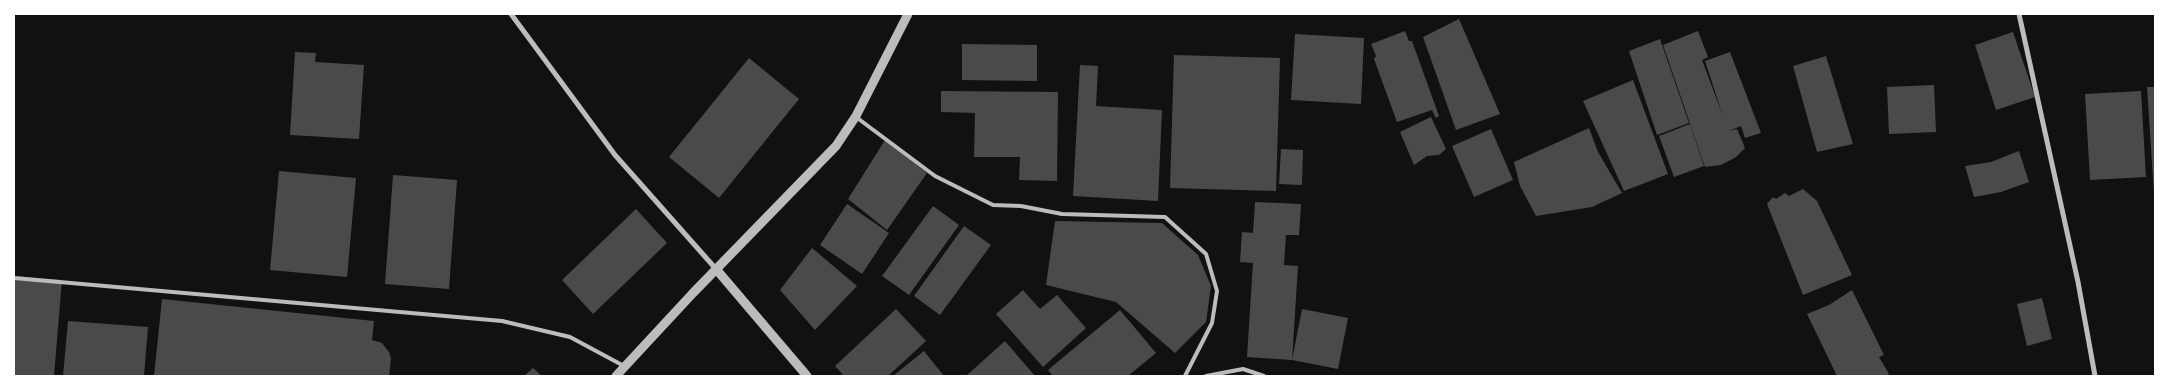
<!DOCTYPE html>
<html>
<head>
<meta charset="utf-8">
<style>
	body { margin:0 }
	#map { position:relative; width:2169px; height:390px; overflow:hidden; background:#111; font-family:"Varela Round",sans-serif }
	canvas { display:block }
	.frame { position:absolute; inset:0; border:15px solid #fff; pointer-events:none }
</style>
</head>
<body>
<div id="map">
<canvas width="2169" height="390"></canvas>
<div class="frame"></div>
</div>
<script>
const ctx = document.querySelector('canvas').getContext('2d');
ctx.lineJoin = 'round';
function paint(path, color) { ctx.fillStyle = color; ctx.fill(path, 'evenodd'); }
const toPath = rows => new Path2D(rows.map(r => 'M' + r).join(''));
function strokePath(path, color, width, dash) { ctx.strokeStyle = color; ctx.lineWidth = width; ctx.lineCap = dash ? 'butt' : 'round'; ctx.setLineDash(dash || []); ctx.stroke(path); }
const building = toPath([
	[1459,19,1500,114,1456,130,1423,37],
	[1405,31,1409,41,1412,41,1439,116,1436,118,1432,110,1397,122,1374,59,1376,56,1371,44],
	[1698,31,1708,57,1702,60,1723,116,1705,61,1730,52,1761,133,1745,138,1741,126,1729,131,1737,129,1745,148,1736,157,1721,165,1705,167,1663,45],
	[2013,32,2035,97,1996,110,1975,45],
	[1295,34,1364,38,1361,104,1291,100],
	[1660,39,1689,123,1657,135,1629,51],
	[962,44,1037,45,1037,81,962,80],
	[295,52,316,53,315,62,364,65,359,139,290,135],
	[1174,55,1280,58,1276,191,1170,188],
	[1826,56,1853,144,1817,152,1793,66],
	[749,58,799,99,719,198,669,157],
	[1080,65,1098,66,1096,106,1162,110,1158,201,1073,196],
	[1633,80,1668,174,1624,191,1583,101],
	[1934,85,1936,132,1889,134,1887,87],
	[2147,87,2155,87,2155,194,2154,194],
	[941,91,1058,92,1057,181,1019,180,1020,157,974,157,975,113,941,112],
	[2141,91,2146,177,2090,180,2085,94],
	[1431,117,1446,149,1439,155,1427,156,1414,165,1400,132],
	[1690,124,1704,166,1674,177,1659,136],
	[1589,128,1598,152,1622,193,1592,207,1536,216,1520,186,1514,162],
	[1491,129,1513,180,1474,197,1452,146],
	[885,140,927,173,887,230,848,199],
	[1281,149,1303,150,1302,185,1279,184],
	[2019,151,2029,182,2001,192,1974,197,1965,166,1991,162],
	[279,171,356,178,347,277,270,270],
	[393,175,457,180,449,289,385,284],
	[1803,189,1817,201,1852,275,1803,295,1767,204,1773,197,1776,199,1785,193,1789,196],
	[1255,202,1301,204,1299,235,1286,235,1284,265,1298,266,1292,360,1302,309,1348,318,1338,369,1292,360,1247,357,1253,263,1240,262,1242,232,1253,233],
	[847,204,889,233,862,274,820,245],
	[933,206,959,225,909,295,882,276],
	[636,209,667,243,593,314,562,280],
	[1055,221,1162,223,1198,255,1211,286,1206,322,1175,353,1116,302,1046,285],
	[964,226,991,245,940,315,914,296],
	[812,248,857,286,815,330,780,290],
	[14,276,62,280,54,376,14,376],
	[1023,290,1040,309,1057,295,1086,328,1043,367,996,314],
	[1852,290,1884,355,1879,357,1889,374,1886,376,1837,376,1807,314,1829,305],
	[2042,298,2052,339,2027,346,2017,304],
	[162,299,374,321,372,340,382,343,389,352,391,358,389,376,154,376],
	[896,309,926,341,888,376,844,376,835,366],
	[1120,310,1156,353,1128,376,1053,376,1048,370],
	[68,321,148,327,144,376,63,376],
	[1005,341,1035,376,966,376],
	[924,351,944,376,893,376],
	[533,368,542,376,524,376]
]);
const service = toPath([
	[856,117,935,176,993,205,1021,206,1062,214,1165,217,1206,254,1217,291,1212,323,1185,376],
	[14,278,502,321,570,337,624,366],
	[1206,376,1243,369,1264,376]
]);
const minor = toPath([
	[511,14,615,155,716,269],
	[2019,14,2078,282,2095,376]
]);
const tertiary = toPath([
	[716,269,807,376],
	[616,376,693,293,836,146,856,116,908,14]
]);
paint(building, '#4a4a4a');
strokePath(service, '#bcbcbc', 4);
strokePath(minor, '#bcbcbc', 5);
strokePath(tertiary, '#bcbcbc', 9);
</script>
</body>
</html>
